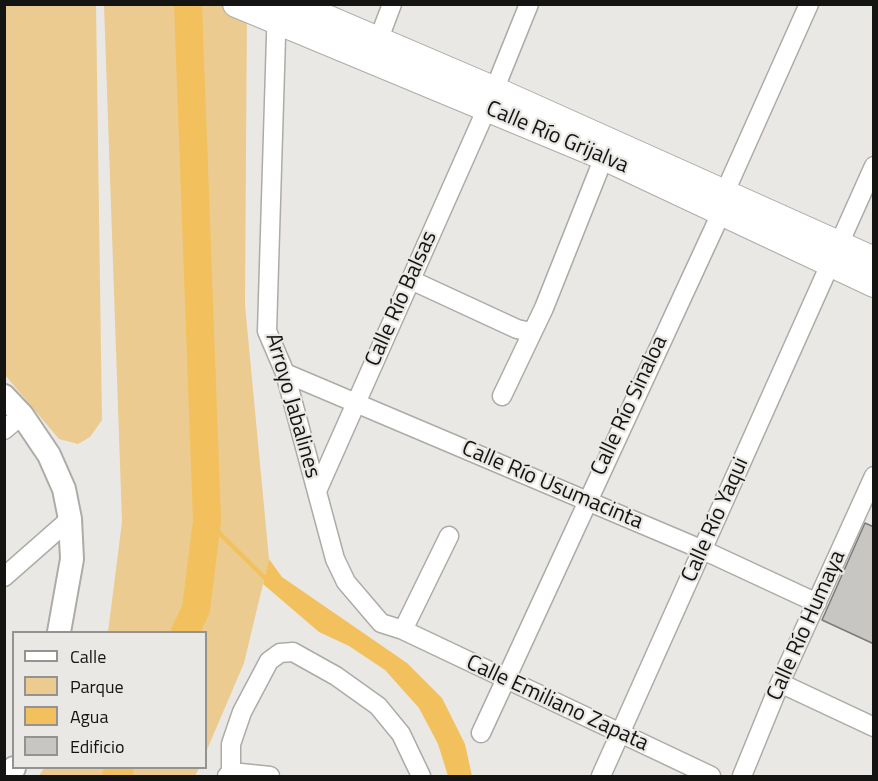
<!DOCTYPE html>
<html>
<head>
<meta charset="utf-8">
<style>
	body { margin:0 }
	#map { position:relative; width:878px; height:781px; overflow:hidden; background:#eae8e5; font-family:"Titillium Web",sans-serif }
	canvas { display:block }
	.frame { position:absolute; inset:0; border:6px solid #141413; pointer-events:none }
	.legend { position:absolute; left:12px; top:631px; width:195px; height:138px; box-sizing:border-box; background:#eae8e5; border:2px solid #949391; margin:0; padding:8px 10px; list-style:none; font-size:18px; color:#141413 }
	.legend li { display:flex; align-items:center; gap:12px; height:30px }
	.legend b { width:30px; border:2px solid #949391 }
</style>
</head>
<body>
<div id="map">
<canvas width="878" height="781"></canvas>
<div class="frame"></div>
<ul class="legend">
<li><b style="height:8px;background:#fff"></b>Calle</li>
<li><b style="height:16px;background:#ebcb8f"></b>Parque</li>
<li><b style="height:16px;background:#f2c15e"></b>Agua</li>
<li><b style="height:16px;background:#c8c6c3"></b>Edificio</li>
</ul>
</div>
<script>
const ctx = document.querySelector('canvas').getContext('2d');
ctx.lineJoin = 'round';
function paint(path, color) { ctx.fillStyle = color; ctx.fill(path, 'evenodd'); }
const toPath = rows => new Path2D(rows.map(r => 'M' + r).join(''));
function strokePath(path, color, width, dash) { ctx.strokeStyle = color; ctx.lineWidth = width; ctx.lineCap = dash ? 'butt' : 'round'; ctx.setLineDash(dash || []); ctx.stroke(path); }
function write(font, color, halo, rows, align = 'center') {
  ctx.font = font + ' "Titillium Web",sans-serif'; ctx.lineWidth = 4.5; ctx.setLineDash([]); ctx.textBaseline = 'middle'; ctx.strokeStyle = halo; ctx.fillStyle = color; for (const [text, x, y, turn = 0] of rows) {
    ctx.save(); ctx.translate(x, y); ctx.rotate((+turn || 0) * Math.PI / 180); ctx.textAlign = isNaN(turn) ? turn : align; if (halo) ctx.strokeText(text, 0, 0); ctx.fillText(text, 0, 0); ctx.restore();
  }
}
const green = toPath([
	[5,4,96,5,102,420,90,437,78,444,59,439,5,375],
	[104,5,247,5,245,305,269,559,244,663,206,752,206,632,108,632,122,522],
	[44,768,199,768,195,776,39,776]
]);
const water = toPath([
	[269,559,282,577,407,663,442,698,465,744,472,776,448,776,438,744,419,708,385,670,349,646,319,632,263,584]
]);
const stream = toPath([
	[207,521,267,580]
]);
const river = toPath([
	[185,632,196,609,207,521,188,4],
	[116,776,120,768]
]);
const building = toPath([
	[865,523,874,527,874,644,822,620,865,523]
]);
const minor = toPath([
	[277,4,267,331,285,373,335,559,346,582,381,623,403,630,711,776],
	[378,41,392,4],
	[411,280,517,329,531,332],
	[285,373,703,550,817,603],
	[502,396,544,308,604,157],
	[4,430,22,415],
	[317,491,487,108,529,4],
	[4,577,70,519],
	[403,630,449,536],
	[780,683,874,727],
	[481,733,722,211,725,192,809,4],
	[231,772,270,776],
	[227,776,231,772,231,744,242,712,269,661,280,653,293,652,336,676,378,706,401,734,421,776],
	[601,776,874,166],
	[742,776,780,683,874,476]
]);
const tertiary = toPath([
	[4,396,22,415,49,455,64,489,70,519,72,559,59,632],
	[10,776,14,768]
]);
const secondary = toPath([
	[236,4,604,157,874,284],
	[294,4,495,90,874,260]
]);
const streetNames = [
	["Calle Río Grijalva",557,138,23],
	["Calle Río Balsas",402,299,-66],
	["Arroyo Jabalines",292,406,74],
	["Calle Río Sinaloa",630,406,-65],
	["Calle Río Usumacinta",552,486,23],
	["Calle Río Yaqui",716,520,-66],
	["Calle Río Humaya",807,626,-66],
	["Calle Emiliano Zapata",557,704,25]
];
paint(green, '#ebcb8f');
paint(water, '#f2c15e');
strokePath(stream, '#f2c15e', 4.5);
strokePath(river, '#f2c15e', 28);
paint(building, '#c8c6c3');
strokePath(building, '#7d7b79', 1.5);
strokePath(minor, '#adaba8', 21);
strokePath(tertiary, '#adaba8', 26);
strokePath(secondary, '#adaba8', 28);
strokePath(minor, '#fff', 18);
strokePath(tertiary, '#fff', 22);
strokePath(secondary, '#fff', 26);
write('22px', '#141413', '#eae8e5', streetNames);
</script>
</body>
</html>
